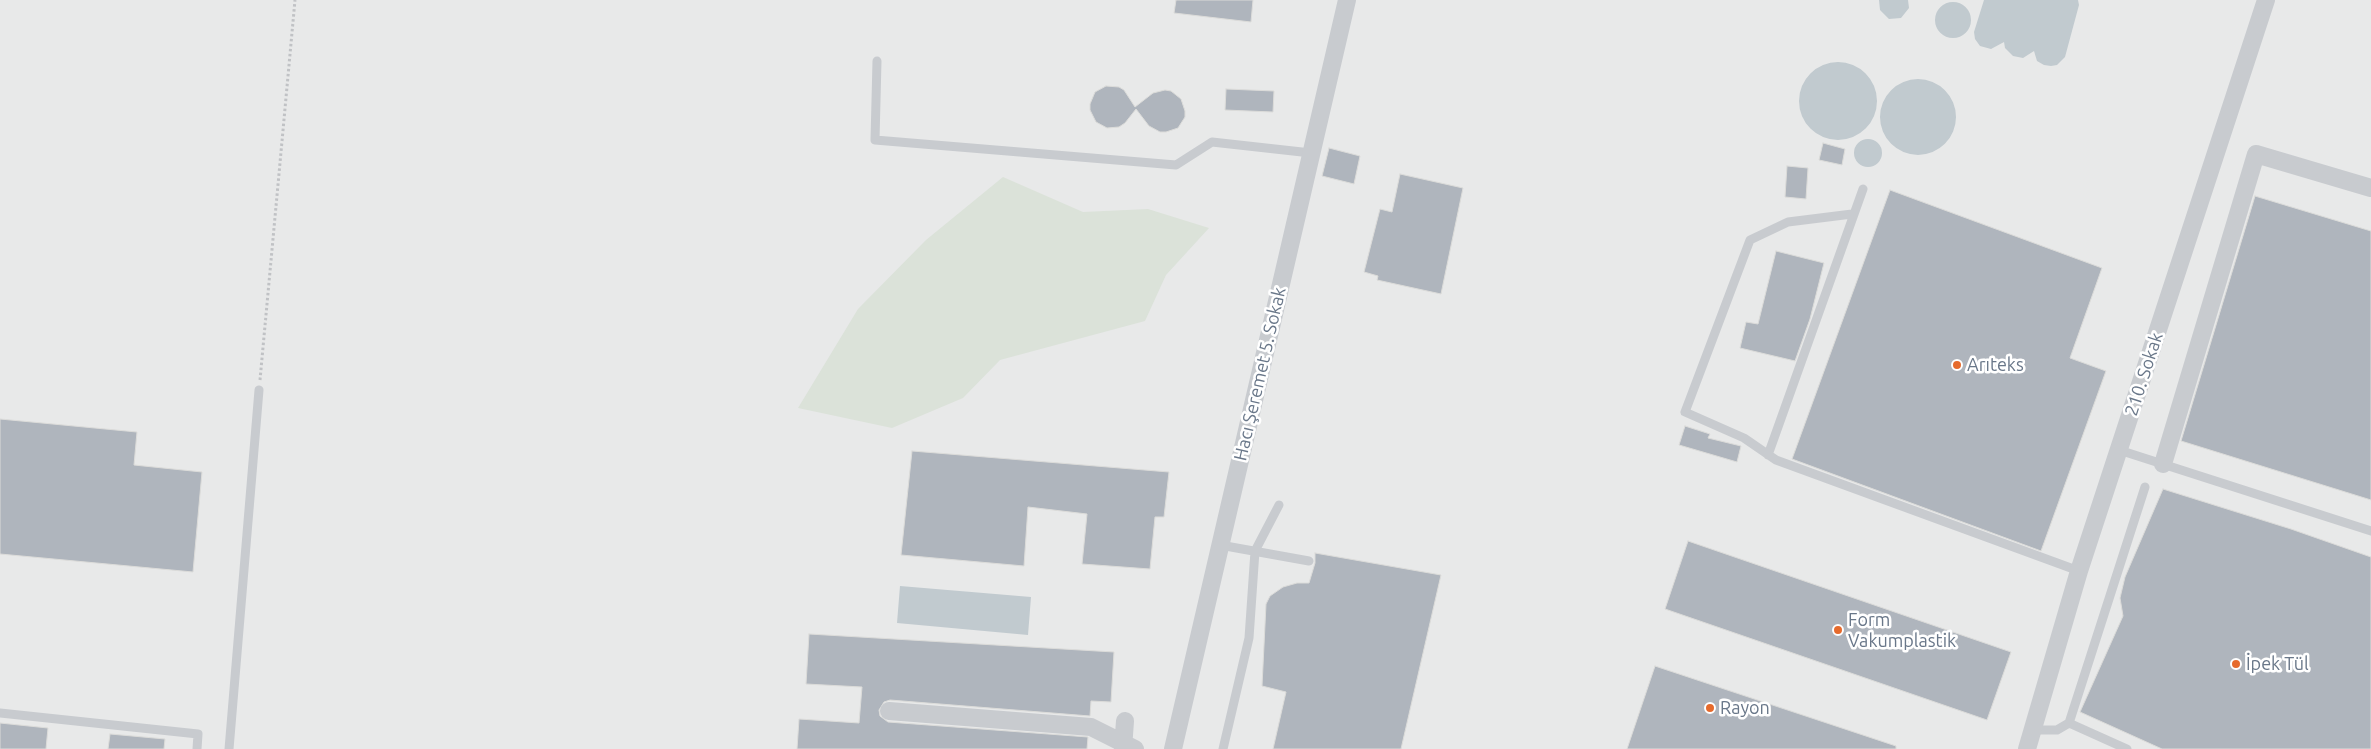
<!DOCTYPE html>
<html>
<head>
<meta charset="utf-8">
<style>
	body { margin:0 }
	canvas { display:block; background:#fafaf8 }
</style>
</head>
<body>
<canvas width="2371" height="749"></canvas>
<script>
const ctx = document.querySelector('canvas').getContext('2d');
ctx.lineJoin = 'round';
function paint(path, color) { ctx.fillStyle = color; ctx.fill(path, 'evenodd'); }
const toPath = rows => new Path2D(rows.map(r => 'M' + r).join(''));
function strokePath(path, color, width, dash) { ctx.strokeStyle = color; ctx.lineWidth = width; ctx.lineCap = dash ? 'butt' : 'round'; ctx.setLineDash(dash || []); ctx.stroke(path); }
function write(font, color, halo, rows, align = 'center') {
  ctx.font = font + ' Ubuntu,sans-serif'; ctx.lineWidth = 5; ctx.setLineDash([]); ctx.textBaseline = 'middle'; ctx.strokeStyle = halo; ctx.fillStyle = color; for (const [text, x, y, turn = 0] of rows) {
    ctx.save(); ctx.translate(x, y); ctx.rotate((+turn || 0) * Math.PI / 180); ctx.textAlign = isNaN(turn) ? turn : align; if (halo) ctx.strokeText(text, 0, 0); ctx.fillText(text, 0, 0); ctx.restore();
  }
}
const built = toPath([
	[0,0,2371,0,2371,749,0,749]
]);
const green = toPath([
	[1003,177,1083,212,1148,209,1209,228,1166,275,1145,321,1000,360,963,398,892,428,798,408,858,309,926,240]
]);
const water = toPath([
	[1879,0,1908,0,1909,8,1901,18,1889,19,1880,10],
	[1984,0,2078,0,2079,5,2065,57,2057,65,2051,66,2044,65,2037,61,2034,51,2023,58,2013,56,2005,48,2004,42,1991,49,1980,46,1975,39,1974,32],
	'1935 20a18 18 0 1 1 36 0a18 18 0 1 1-36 0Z',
	'1799 101a39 39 0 1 1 78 0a39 39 0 1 1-78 0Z',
	'1880 117a38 38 0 1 1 76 0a38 38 0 1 1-76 0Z',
	'1854 153a14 14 0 1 1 28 0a14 14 0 1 1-28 0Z',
	[900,586,1031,597,1028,635,897,623]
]);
const building = toPath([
	[1176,0,1253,0,1251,22,1174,13,1176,0],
	[1106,86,1119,87,1124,90,1135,107,1153,93,1165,90,1171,91,1181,99,1185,111,1185,117,1178,128,1166,132,1160,132,1149,126,1136,109,1125,123,1119,127,1107,128,1096,122,1090,110,1090,104,1095,92,1106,86],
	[1226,89,1274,91,1273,112,1225,110,1226,89],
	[1823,143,1845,149,1842,165,1819,160,1823,143],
	[1329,148,1360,156,1354,184,1322,176,1329,148],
	[1787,166,1808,168,1806,199,1785,197,1787,166],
	[1400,174,1463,188,1441,294,1377,280,1378,276,1364,272,1380,209,1392,212,1400,174],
	[1890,190,2102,268,2070,358,2106,371,2041,551,1792,459,1890,190],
	[2255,196,2371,231,2371,500,2181,441,2255,196],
	[1776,251,1824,263,1810,319,1795,361,1740,348,1746,322,1758,324,1776,251],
	[0,419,137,432,134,465,202,472,193,572,0,554,0,419],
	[1685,426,1710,434,1708,438,1741,446,1737,462,1679,445,1685,426],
	[912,451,1169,472,1164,517,1155,517,1150,569,1082,564,1087,514,1028,507,1024,566,901,555,912,451],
	[2163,489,2291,529,2371,557,2371,749,2162,749,2080,712,2123,616,2120,598,2125,577,2163,489],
	[1688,541,2011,652,1987,720,1665,609,1688,541],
	[1315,553,1441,575,1401,749,1273,749,1286,692,1262,686,1266,604,1270,596,1283,587,1297,583,1309,583,1315,563,1315,553],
	[809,634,1114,652,1111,702,1091,701,1090,716,890,700,884,702,879,710,880,716,888,722,1088,737,1087,749,797,749,799,719,859,723,862,687,806,684,809,634],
	[1655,666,1896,746,1896,749,1627,749,1655,666],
	[0,723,48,728,46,749,0,749,0,723],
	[110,734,165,739,164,749,108,749,110,734]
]);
const path = toPath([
	[260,380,295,0]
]);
const service = toPath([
	[877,61,875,140,1176,165,1212,142,1311,153],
	[1852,214,1788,222,1750,240,1685,412,1744,438,1776,460,2079,571],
	[2119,450,2371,531],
	[1768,455,1863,189],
	[1220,545,1309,561],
	[0,713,198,734,197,749],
	[2032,730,2057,730,2069,723],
	[229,749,259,390],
	[1223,749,1249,638,1255,551,1279,505],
	[2127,749,2069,723,2145,487]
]);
const minor = toPath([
	[2163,464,2256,154,2371,188],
	[889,711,1091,727,1135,749],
	[1123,749,1125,721],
	[1173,749,1347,0],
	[2027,749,2079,571,2266,0]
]);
const markers = [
	[1957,365,5,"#e66a2c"],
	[1838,630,5,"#e66a2c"],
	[2236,664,5,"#e66a2c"],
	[1710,708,5,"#e66a2c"]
];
const poiNames = [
	["Arıteks",1967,365],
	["Form",1848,620],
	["Vakumplastik",1848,641],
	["İpek Tül",2246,664],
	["Rayon",1720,708]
];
const streetNames = [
	["Hacı Şeremet 5. Sokak",1260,374,-77],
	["210. Sokak",2144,374,-72]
];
paint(built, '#e8e9e9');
paint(green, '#dbe2d9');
paint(water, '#c1cacf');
paint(building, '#afb5bd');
strokePath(building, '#dcdcda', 1);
strokePath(path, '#c0c2c5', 3, [2.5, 2.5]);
strokePath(service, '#c8cbcf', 9);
strokePath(minor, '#c8cbcf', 18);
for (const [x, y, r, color] of markers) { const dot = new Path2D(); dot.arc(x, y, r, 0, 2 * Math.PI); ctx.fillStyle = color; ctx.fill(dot); strokePath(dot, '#fff', 2); }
write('18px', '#697789', '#fff', poiNames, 'left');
write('18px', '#697789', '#fff', streetNames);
</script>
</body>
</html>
